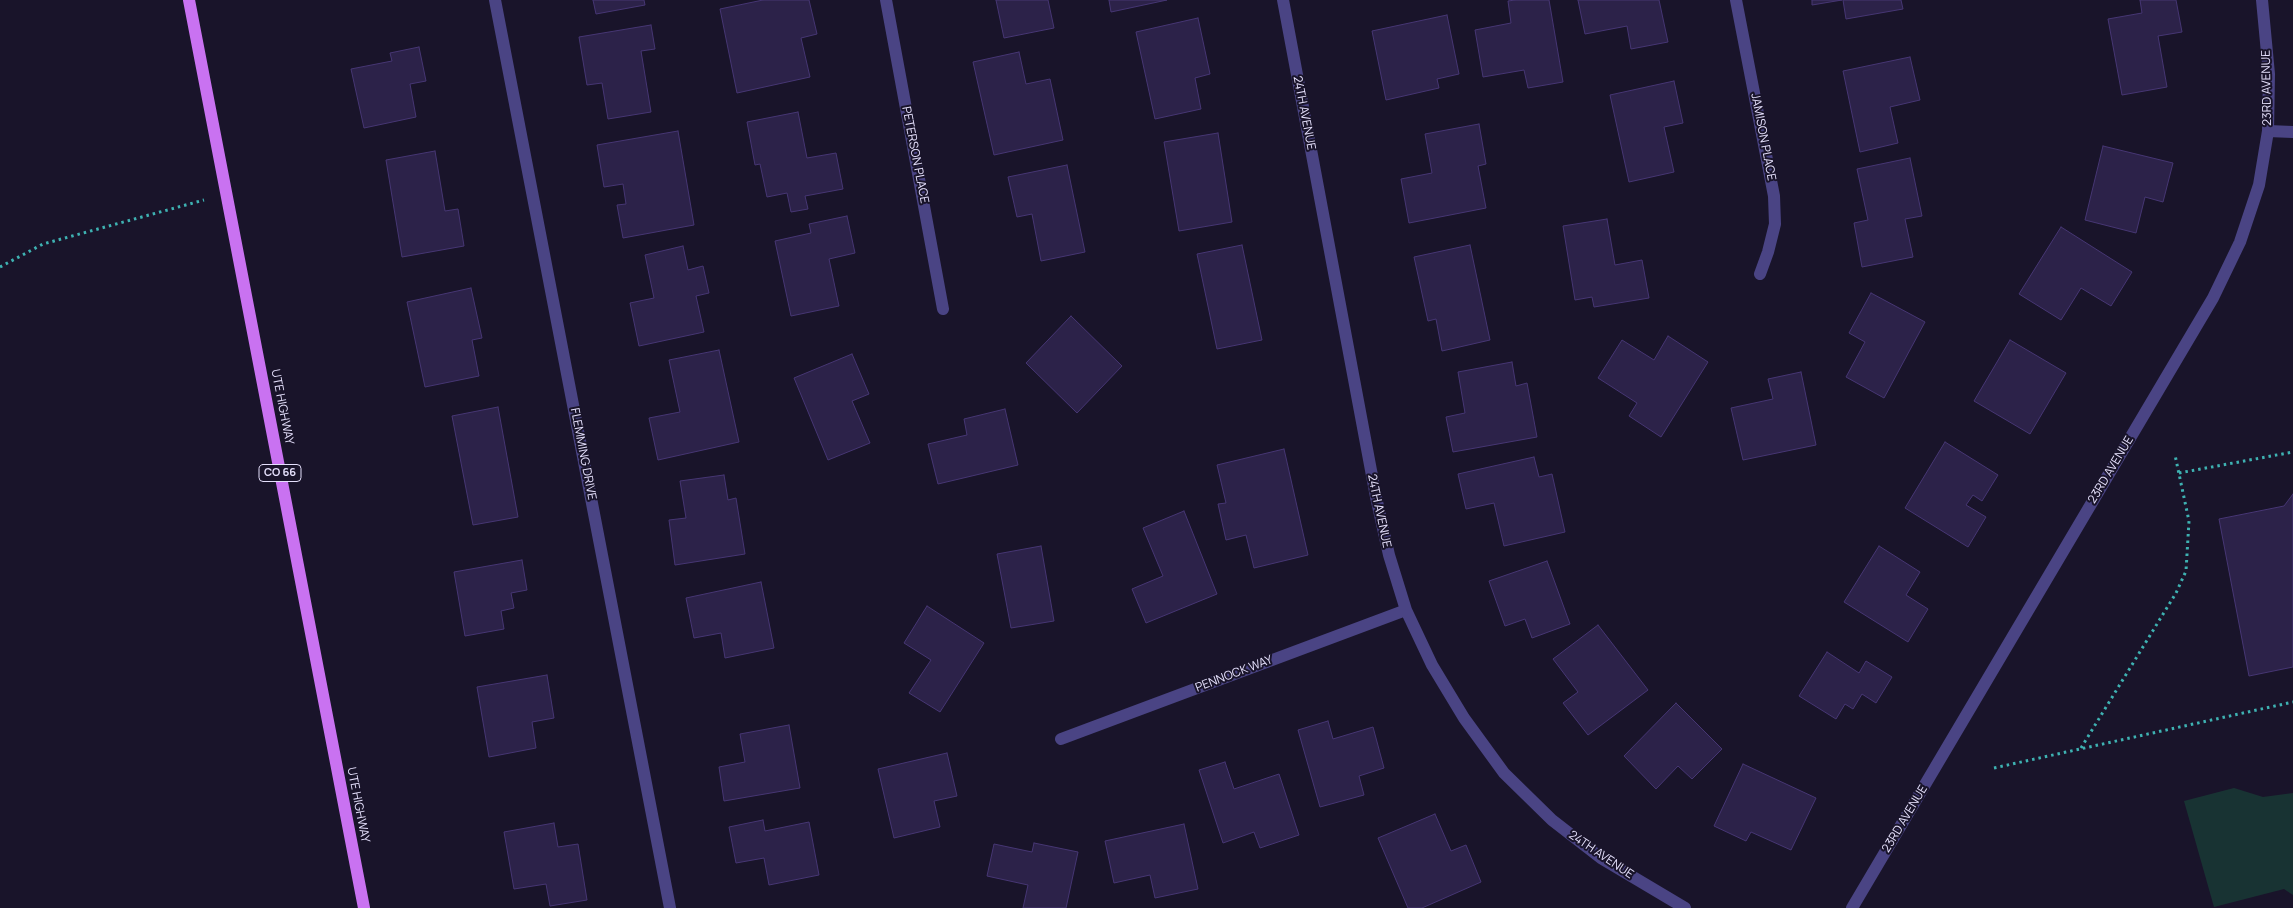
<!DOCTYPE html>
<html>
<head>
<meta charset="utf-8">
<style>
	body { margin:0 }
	canvas { display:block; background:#19142a }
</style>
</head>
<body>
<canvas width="2293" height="908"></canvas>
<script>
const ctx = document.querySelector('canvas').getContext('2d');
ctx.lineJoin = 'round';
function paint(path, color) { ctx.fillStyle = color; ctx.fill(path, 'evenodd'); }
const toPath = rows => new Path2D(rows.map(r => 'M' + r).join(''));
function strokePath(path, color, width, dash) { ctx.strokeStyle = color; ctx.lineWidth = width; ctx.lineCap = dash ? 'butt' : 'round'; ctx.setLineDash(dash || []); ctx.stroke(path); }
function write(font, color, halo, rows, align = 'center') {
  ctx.font = font + ' Manrope,sans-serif'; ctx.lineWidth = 4; ctx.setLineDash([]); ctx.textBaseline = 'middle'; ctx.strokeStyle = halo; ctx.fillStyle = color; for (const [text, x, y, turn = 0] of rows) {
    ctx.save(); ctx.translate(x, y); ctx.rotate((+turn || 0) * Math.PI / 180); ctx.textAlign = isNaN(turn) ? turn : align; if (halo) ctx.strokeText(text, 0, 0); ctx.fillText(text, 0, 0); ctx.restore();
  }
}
const green = toPath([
	[2234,788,2263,797,2293,793,2293,895,2284,889,2214,907,2184,801]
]);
const building = toPath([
	[593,0,644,0,645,5,596,14,593,0],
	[763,0,809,0,817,34,801,38,810,77,737,93,720,9,763,0],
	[996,0,1048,0,1054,28,1004,38,996,0],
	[1109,0,1167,0,1111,12,1109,0],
	[1515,0,1549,0,1563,82,1528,88,1524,70,1483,77,1475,30,1511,23,1508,1,1515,0],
	[1578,0,1659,0,1668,42,1631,49,1627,26,1585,34,1578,0],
	[1812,0,1842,0,1812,5,1812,0],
	[1843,0,1901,0,1903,9,1846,19,1843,0],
	[2140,0,2176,0,2182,32,2158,36,2167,87,2122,95,2108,19,2142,13,2140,0],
	[1447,15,1459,74,1437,79,1439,88,1386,100,1372,31,1447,15],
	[1198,18,1210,74,1195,78,1201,109,1155,119,1136,32,1198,18],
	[651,25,655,49,641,51,651,112,608,119,602,83,587,85,579,37,651,25],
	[419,47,426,81,410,84,416,117,364,128,351,69,392,61,390,53,419,47],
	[1019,52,1026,84,1050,79,1063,140,994,155,973,62,1019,52],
	[1910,57,1920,100,1890,107,1898,143,1860,152,1843,71,1910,57],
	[1674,81,1683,123,1664,127,1674,172,1629,182,1610,95,1674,81],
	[798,112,807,158,836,153,843,189,805,196,808,209,791,212,787,193,767,197,760,164,755,165,747,122,798,112],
	[1479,124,1486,164,1478,166,1486,208,1409,223,1401,179,1432,173,1425,134,1479,124],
	[678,131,694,225,623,238,617,205,626,204,623,184,604,187,597,145,678,131],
	[1218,133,1232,222,1179,231,1164,142,1218,133],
	[2103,146,2173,163,2163,202,2145,197,2136,233,2085,220,2103,146],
	[435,151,445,211,458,209,464,246,402,257,386,160,435,151],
	[1910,158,1922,216,1905,219,1913,257,1862,267,1854,223,1868,220,1857,169,1910,158],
	[1067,165,1085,252,1041,261,1032,214,1017,217,1008,177,1067,165],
	[847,216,855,253,829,259,839,306,791,316,775,241,811,233,809,224,847,216],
	[1607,219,1615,265,1642,260,1649,298,1594,307,1592,297,1575,300,1563,226,1607,219],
	[2061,227,2132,272,2111,306,2081,288,2061,320,2019,294,2061,227],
	[1242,245,1262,340,1217,349,1197,254,1242,245],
	[1470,245,1490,340,1442,351,1436,319,1428,321,1414,257,1470,245],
	[683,246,688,270,703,266,709,293,696,296,704,332,639,346,630,303,654,298,645,255,683,246],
	[471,288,482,338,472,340,479,376,425,387,407,302,471,288],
	[1871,293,1925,322,1884,398,1846,377,1865,342,1849,333,1871,293],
	[1071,316,1122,366,1077,413,1026,363,1071,316],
	[1668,336,1708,362,1661,437,1629,416,1637,403,1598,378,1622,340,1654,360,1668,336],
	[2010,340,2066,373,2030,434,1974,401,2010,340],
	[719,350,739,442,658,460,649,418,680,412,669,360,719,350],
	[852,354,869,394,852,401,870,443,828,460,794,378,852,354],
	[1512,362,1516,386,1527,383,1537,437,1453,452,1446,417,1465,413,1458,372,1512,362],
	[1801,372,1816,445,1743,460,1731,408,1773,399,1768,379,1801,372],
	[498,407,518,517,473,525,452,416,498,407],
	[1005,409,1018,465,938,484,928,444,967,435,964,419,1005,409],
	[1945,442,1998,475,1982,501,1973,495,1966,505,1986,517,1968,547,1905,508,1945,442],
	[1284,449,1308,555,1254,568,1246,535,1226,540,1218,504,1226,503,1217,465,1284,449],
	[1534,457,1539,477,1552,474,1565,532,1504,546,1494,503,1466,509,1458,474,1534,457],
	[724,475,728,500,736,498,745,554,675,565,669,520,686,518,680,481,724,475],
	[2293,494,2293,667,2249,676,2219,519,2284,506,2293,494],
	[1184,511,1217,594,1146,623,1132,589,1163,576,1143,528,1184,511],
	[1041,546,1054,621,1011,628,997,554,1041,546],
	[1879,546,1920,572,1906,595,1928,609,1908,642,1844,602,1879,546],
	[522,560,527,590,511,593,514,608,501,611,504,629,465,636,454,572,522,560],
	[1547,561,1570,624,1532,638,1525,619,1505,626,1489,581,1547,561],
	[761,582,774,648,725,658,721,633,694,638,686,598,761,582],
	[927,606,984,643,940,712,909,693,931,660,904,643,927,606],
	[1598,625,1648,690,1588,735,1563,703,1578,692,1553,659,1598,625],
	[1827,652,1859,673,1866,661,1892,677,1876,703,1862,694,1853,709,1845,704,1836,719,1799,696,1827,652],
	[547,675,554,718,532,722,536,748,489,757,477,687,547,675],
	[1676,703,1722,749,1692,779,1678,766,1656,789,1624,756,1676,703],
	[1328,721,1333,739,1373,727,1384,768,1359,776,1364,795,1320,807,1298,730,1328,721],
	[789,725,800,788,724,801,719,767,745,762,740,734,789,725],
	[947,753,957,796,934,801,940,827,894,838,878,769,947,753],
	[1225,762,1234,789,1279,774,1299,835,1260,848,1254,832,1223,843,1199,770,1225,762],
	[1743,764,1816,798,1791,850,1751,832,1746,841,1714,826,1743,764],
	[1435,814,1451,851,1466,845,1481,882,1422,908,1408,908,1378,838,1435,814],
	[763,820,765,831,809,822,819,875,769,885,764,858,736,863,729,827,763,820],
	[554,823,558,847,578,844,587,900,550,906,546,884,514,889,504,832,554,823],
	[1184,824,1198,889,1155,898,1150,875,1114,883,1105,841,1184,824],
	[1034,843,1078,852,1066,908,1023,908,1028,885,987,876,994,844,1032,852,1034,843]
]);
const path = toPath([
	[0,267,43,244,204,200],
	[2179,473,2293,452],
	[2081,748,2176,593,2186,571,2189,521,2175,455],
	[1994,768,2293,702]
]);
const minor = toPath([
	[495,0,670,908],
	[886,0,943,309],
	[1283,0,1376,497,1389,555,1406,610,1432,665,1464,718,1504,773,1552,820,1601,858,1685,908],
	[1736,0,1774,196,1775,224,1768,252,1760,274],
	[2268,131,2293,132],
	[1061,739,1406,610],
	[1852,908,2213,298,2240,242,2259,185,2268,131,2269,74,2262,0]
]);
const major = toPath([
	[189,0,364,908]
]);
const shields = [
	[280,473,42]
];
const shieldNames = [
	["CO 66",280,473]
];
const streetNames = [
	["23RD AVENUE",2267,88,-91],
	["24TH AVENUE",1304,113,79],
	["JAMISON PLACE",1763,137,79],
	["PETERSON PLACE",915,155,79],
	["UTE HIGHWAY",282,407,79],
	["FLEMMING DRIVE",583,454,79],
	["23RD AVENUE",2111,470,-59],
	["24TH AVENUE",1379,511,78],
	["PENNOCK WAY",1234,674,-21],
	["UTE HIGHWAY",358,805,79],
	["23RD AVENUE",1905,819,-59],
	["24TH AVENUE",1601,855,34]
];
paint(green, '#183333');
paint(building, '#2c2249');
strokePath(building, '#463673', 1);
strokePath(path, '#3eb2b2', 3, [2.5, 4]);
strokePath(minor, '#4a4484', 12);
strokePath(major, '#c972f1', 12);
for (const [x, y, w] of shields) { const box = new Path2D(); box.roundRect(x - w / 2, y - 8.5, w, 17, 4); ctx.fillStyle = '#19142a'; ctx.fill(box); strokePath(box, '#e5e0fc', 1); }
write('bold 11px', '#e5e0fc', null, shieldNames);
write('12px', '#e5e0fc', '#19142a', streetNames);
</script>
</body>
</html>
